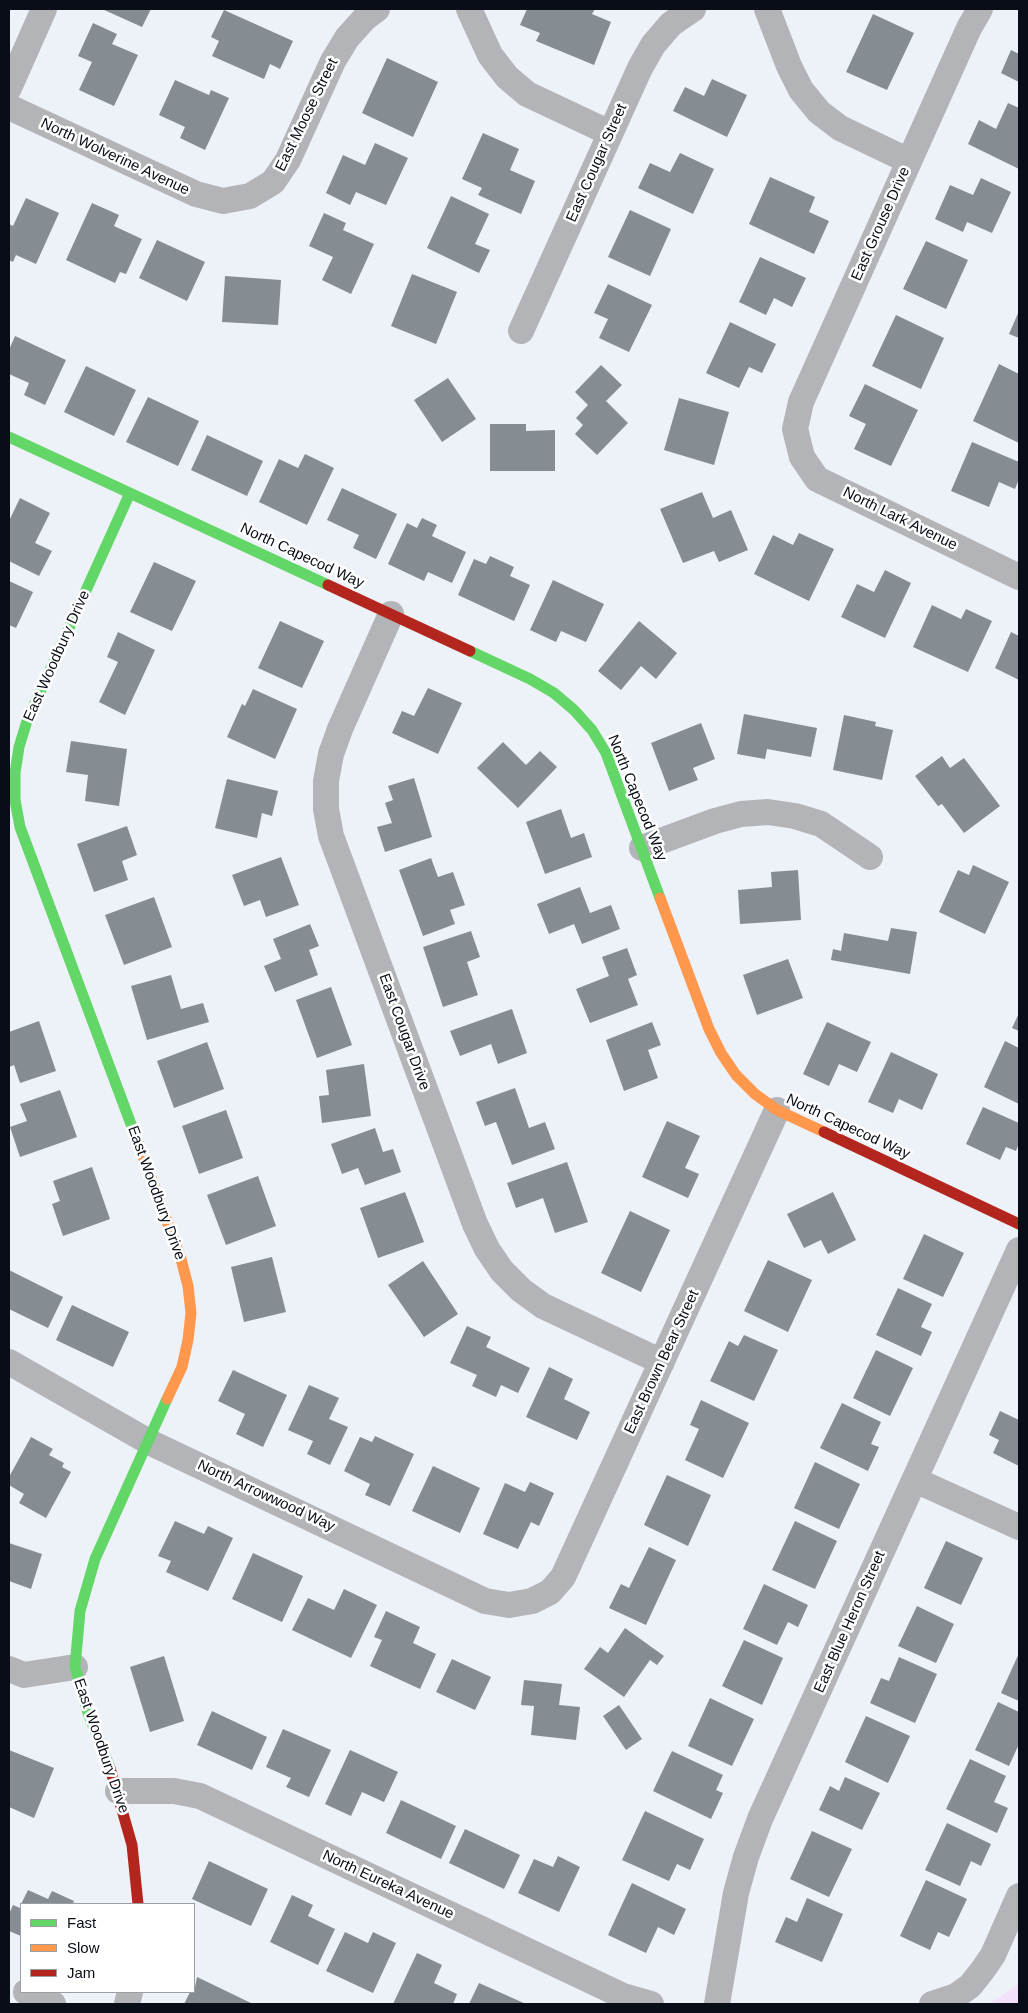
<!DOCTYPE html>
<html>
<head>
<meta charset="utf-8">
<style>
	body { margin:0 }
	#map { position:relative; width:1028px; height:2013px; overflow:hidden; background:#edf1f8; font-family:Arial,sans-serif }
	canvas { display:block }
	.frame { position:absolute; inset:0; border:10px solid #080d17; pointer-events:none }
	.legend { position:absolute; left:20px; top:1903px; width:175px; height:90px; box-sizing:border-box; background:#fff; border:1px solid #9c9ea2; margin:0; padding:6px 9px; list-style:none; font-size:15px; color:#080d17 }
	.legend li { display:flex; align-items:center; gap:10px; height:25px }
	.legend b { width:25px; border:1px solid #9c9ea2 }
</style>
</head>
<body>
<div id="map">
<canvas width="1028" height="2013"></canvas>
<div class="frame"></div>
<ul class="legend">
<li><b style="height:6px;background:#63d668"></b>Fast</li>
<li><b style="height:6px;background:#ff974d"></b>Slow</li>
<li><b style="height:6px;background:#b3261e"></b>Jam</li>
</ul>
</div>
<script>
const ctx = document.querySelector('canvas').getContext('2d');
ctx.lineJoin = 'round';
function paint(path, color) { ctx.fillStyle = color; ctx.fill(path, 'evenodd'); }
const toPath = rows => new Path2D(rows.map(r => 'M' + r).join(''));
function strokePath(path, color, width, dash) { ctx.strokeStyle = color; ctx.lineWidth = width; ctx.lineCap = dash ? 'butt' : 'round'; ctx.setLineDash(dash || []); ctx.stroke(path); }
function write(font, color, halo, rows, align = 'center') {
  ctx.font = font + ' Arial,sans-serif'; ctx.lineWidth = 5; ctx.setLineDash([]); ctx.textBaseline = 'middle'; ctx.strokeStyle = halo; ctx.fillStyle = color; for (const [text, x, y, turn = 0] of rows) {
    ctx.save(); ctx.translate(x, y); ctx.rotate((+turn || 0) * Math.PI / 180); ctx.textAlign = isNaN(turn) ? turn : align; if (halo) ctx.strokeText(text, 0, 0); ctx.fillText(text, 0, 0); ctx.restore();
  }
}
const green = toPath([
	[1019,1984,1019,2004,989,2004]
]);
const building = toPath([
	[102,9,151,9,142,27],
	[527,9,595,9,592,14,611,22,594,65,536,41,540,33,520,25],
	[224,10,293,41,280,69,270,64,264,79,212,56,219,41,211,37],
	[873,14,914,33,887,90,846,72],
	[93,23,117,34,112,44,138,55,114,106,79,90,92,62,78,56],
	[1011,50,1019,54,1019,82,1001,73],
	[387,58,438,82,413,137,362,113],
	[712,79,747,95,727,137,673,111,685,87,704,96],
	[175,80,209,95,211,90,229,98,205,150,180,138,185,127,159,115],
	[1008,103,1019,108,1019,169,968,144,979,120,996,129],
	[483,133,519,149,510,170,535,181,521,214,478,195,482,188,462,179],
	[375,143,408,158,386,205,356,192,350,205,326,193,343,155,365,165],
	[680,153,714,169,693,214,638,188,650,163,670,172],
	[770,177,815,197,809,212,829,221,814,254,749,224],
	[981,178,1011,192,992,233,967,222,963,232,935,219,950,185,973,195],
	[451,196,489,214,475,244,490,250,479,273,427,248],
	[26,198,59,213,36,264,16,255,13,262,9,260,9,224,13,226],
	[92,203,119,215,114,226,142,239,126,274,120,272,115,283,66,260],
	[630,210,671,229,650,276,608,257],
	[324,213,346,223,343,230,374,244,351,294,322,280,333,257,309,246],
	[157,240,205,262,187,301,139,278],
	[926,241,968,260,946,309,903,289],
	[760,257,806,278,792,307,774,298,766,315,739,302],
	[412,274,457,292,436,344,391,326],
	[225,276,281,280,278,325,222,322],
	[608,284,652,305,629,352,599,338,608,319,594,313],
	[1019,311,1019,338,1009,334],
	[896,315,944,338,921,389,872,366],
	[730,322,776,344,762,373,749,367,739,388,706,373],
	[15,336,66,360,45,405,24,395,29,383,9,374,9,350],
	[999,364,1019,374,1019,443,973,421],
	[601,365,622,385,606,401,628,423,597,455,575,434,583,425,576,418,588,405,575,392],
	[86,366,136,390,114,436,64,412],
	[448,378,476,419,442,442,414,400],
	[865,384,918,410,891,466,854,449,866,424,849,416],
	[148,397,199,421,178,466,126,442],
	[679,398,729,412,714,465,664,450],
	[490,424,526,424,526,431,555,430,555,471,490,471],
	[207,435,263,461,247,496,191,470],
	[972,442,1019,462,1019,479,1015,489,999,482,989,507,951,491],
	[305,454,334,468,307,525,259,502,279,459,298,468],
	[342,488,397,514,376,559,353,548,359,535,327,520],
	[702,492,713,518,731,510,748,550,719,562,714,551,683,563,660,509],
	[20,498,50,513,35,543,52,551,39,576,9,561,9,521],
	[422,518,437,525,432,536,466,552,452,583,428,572,424,581,388,564,407,523,417,528],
	[799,533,834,549,809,601,754,574,773,535,793,545],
	[490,556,514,567,510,576,530,585,514,621,458,595,474,559,486,564],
	[154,562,196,581,172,631,130,612],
	[885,570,911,583,885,638,841,617,857,584,874,592],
	[553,580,604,604,586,642,561,631,556,642,530,630],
	[9,581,33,592,16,628,9,625],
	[932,605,961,619,966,609,992,621,968,672,913,647],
	[280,621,324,641,302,688,258,668],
	[639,621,677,653,656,679,641,666,621,690,598,671],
	[118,632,155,650,125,715,99,702,118,662,107,657],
	[1011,632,1019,636,1019,680,995,668],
	[428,688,462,703,438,754,392,733,402,711,414,716],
	[253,689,297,709,275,759,227,737,242,704,245,706],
	[744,714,817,728,811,757,767,749,765,759,737,754],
	[844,715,876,722,875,726,893,730,882,780,833,770],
	[701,723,715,759,693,768,698,780,669,791,651,743],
	[71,741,127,749,119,806,85,801,88,775,66,772],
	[503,742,526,765,540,751,557,767,518,808,477,768],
	[942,756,950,768,964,758,1000,806,964,833,942,804,938,806,915,776],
	[414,778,432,837,385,852,377,827,392,823,385,803,393,800,388,786],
	[227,779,278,791,272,816,262,813,257,838,215,828],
	[561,809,571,838,584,833,592,857,545,874,526,822],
	[127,826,137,855,122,861,128,880,94,892,77,844],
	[281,857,299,905,266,917,260,900,244,906,232,875],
	[431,858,438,877,453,872,465,905,450,910,455,924,423,936,399,870],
	[973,865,1009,882,985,934,939,912,958,870,969,875],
	[798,870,801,920,740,924,738,890,772,887,771,872],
	[580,887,590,913,611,905,620,929,582,944,574,924,549,934,537,904],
	[154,897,172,947,124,965,105,915],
	[310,924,319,946,309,950,318,975,275,992,264,966,281,959,273,939],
	[891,928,917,932,910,974,831,960,833,949,841,951,844,933,888,941],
	[471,931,480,957,467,962,478,995,443,1007,423,947],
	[627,948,637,975,628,979,638,1005,590,1023,576,989,609,976,602,957],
	[788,959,803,998,757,1015,743,975],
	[171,975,181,1009,203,1003,209,1022,147,1040,131,986],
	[331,987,352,1045,317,1058,296,1000],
	[512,1009,527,1053,498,1064,491,1044,460,1056,450,1031],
	[1019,1013,1019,1031,1012,1028],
	[39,1021,56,1071,20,1083,14,1065,9,1067,9,1032],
	[652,1022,661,1045,648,1050,658,1078,624,1091,606,1040],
	[827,1022,871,1042,857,1072,839,1064,829,1086,803,1074],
	[1005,1041,1019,1048,1019,1104,984,1087],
	[207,1042,224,1089,174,1108,157,1061],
	[891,1052,938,1074,922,1110,899,1099,893,1113,868,1102],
	[364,1064,371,1116,322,1123,319,1096,329,1095,326,1070],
	[515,1088,529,1128,545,1122,555,1149,512,1165,496,1122,485,1126,476,1102],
	[60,1090,77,1137,20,1157,10,1127,27,1121,20,1104],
	[983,1107,1019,1123,1019,1143,1016,1151,1006,1147,1000,1160,966,1144],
	[226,1110,243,1158,199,1174,182,1126],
	[667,1121,700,1136,685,1168,699,1174,688,1198,642,1177],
	[375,1128,383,1152,393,1149,401,1172,365,1185,358,1168,342,1174,331,1144],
	[567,1162,588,1222,555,1233,543,1198,516,1208,507,1183],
	[92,1167,110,1219,63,1236,52,1204,60,1201,53,1181],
	[258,1176,276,1226,226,1245,207,1195],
	[405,1192,424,1242,378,1258,360,1208],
	[833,1192,856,1240,828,1254,821,1240,804,1248,787,1214],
	[630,1211,670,1230,641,1292,601,1273],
	[924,1234,964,1253,943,1297,903,1279],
	[272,1257,286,1312,244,1322,231,1267],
	[768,1260,812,1280,788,1332,744,1311],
	[423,1261,458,1314,424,1337,388,1285],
	[9,1270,63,1297,48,1328,9,1309],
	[898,1288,932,1304,921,1327,932,1332,921,1356,876,1335],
	[72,1305,129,1332,113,1367,56,1340],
	[467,1326,491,1337,486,1347,530,1368,518,1393,501,1385,496,1397,472,1386,477,1375,450,1363],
	[744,1335,778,1350,754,1401,710,1381,729,1341,738,1346],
	[876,1350,913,1368,890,1416,853,1398],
	[549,1367,573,1379,564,1399,590,1412,577,1440,526,1417],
	[233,1370,287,1395,263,1447,236,1434,245,1414,218,1401],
	[309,1385,339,1398,329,1419,348,1427,330,1465,307,1454,313,1441,288,1430],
	[701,1400,749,1423,723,1478,685,1460,699,1429,690,1425],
	[842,1403,881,1422,871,1444,879,1447,868,1471,820,1448],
	[1000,1411,1019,1420,1019,1466,993,1453,999,1440,989,1435],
	[375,1436,414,1454,390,1506,365,1495,370,1484,344,1471,360,1437,372,1442],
	[31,1437,53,1449,49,1455,64,1463,62,1467,71,1472,46,1518,19,1503,24,1494,9,1485,9,1477],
	[815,1462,860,1484,839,1529,794,1508],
	[433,1466,480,1488,460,1533,412,1511],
	[667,1475,711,1495,688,1546,644,1525],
	[530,1482,554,1493,539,1526,531,1522,518,1549,483,1534,505,1483,525,1492],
	[175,1521,204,1534,208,1526,233,1538,208,1591,166,1572,171,1561,158,1556],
	[795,1521,837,1541,815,1589,772,1570],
	[946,1541,983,1558,961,1605,924,1588],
	[9,1543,42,1554,31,1589,9,1581],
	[649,1547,676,1560,646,1625,609,1608,621,1584,629,1588],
	[253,1553,303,1576,282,1622,232,1599],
	[764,1584,808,1605,798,1627,788,1622,777,1645,743,1629],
	[344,1589,377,1605,351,1658,292,1630,308,1598,334,1610],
	[917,1606,954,1624,936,1663,898,1646],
	[386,1611,420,1627,413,1643,436,1654,420,1689,370,1666,382,1640,374,1637],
	[625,1628,664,1656,657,1665,650,1660,624,1697,584,1669,600,1647,608,1653],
	[744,1640,783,1658,762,1705,722,1686],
	[1019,1653,1019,1701,1001,1693],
	[164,1656,184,1721,150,1732,130,1667],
	[899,1657,937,1674,915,1723,870,1703,881,1678,889,1681],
	[452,1659,491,1677,475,1710,436,1692],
	[524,1680,562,1684,559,1705,580,1707,576,1740,531,1735,534,1706,521,1705],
	[710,1698,754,1719,732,1766,688,1746],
	[998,1702,1019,1712,1019,1744,1009,1766,975,1750],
	[619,1705,642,1739,626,1750,603,1716],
	[212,1711,267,1737,252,1770,197,1745],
	[866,1716,910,1736,888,1783,845,1762],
	[283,1729,331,1750,309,1797,286,1787,291,1778,266,1767],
	[9,1750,54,1768,34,1818,9,1807],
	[350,1750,398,1772,384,1802,362,1792,351,1816,325,1804],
	[672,1751,723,1775,716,1790,723,1793,711,1819,653,1791],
	[970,1759,1006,1776,994,1802,1008,1808,997,1833,946,1809],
	[845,1777,880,1793,862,1830,819,1810,830,1786,839,1791],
	[401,1800,456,1826,441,1859,386,1833],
	[645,1811,704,1839,690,1870,677,1864,669,1881,622,1860],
	[947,1823,991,1844,981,1866,971,1861,960,1886,925,1870],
	[465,1829,520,1855,504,1889,449,1863],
	[812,1831,852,1849,829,1897,790,1879],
	[558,1856,580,1867,559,1912,518,1893,534,1859,553,1867],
	[209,1861,268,1889,251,1926,192,1899],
	[926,1880,967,1899,949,1937,938,1932,930,1950,900,1936],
	[632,1883,686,1909,674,1935,658,1927,646,1953,608,1935],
	[28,1890,48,1899,52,1891,74,1901,73,1904,21,1904],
	[292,1895,313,1905,308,1916,335,1929,318,1965,270,1942],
	[807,1898,843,1914,822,1962,775,1942,786,1917,797,1922],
	[13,1905,20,1908,21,1905,21,1936,9,1931,9,1914],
	[345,1932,368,1943,373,1932,396,1943,373,1993,326,1971],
	[417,1953,442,1965,434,1983,457,1994,453,2004,393,2004],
	[197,1977,251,2003,251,2004,184,2004,190,1992,194,1992],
	[479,1983,526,2004,469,2004]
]);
const street = toPath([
	[469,9,490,55,507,77,527,94,610,133],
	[767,9,789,66,801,90,819,112,840,128,909,161],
	[980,9,969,28,801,402,795,429,802,457,817,479,1019,577],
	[9,88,44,9],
	[9,107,196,194,223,201,250,196,273,182,288,160,333,61,347,38,365,18,377,9],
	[521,331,640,68,653,45,671,24,693,9],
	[391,614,340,729,331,754,326,781,326,809,331,836,475,1224,487,1249,502,1271,521,1290,543,1306,662,1362],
	[642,848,715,821,741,814,768,812,795,816,821,824,870,857],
	[9,1362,149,1442,485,1601,509,1605,532,1601,550,1592,563,1577,777,1110],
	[915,1480,1019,1527],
	[9,1669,24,1675,75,1667],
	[118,1791,174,1791,200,1796,623,1996,651,2004],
	[26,1992,53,2004],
	[127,2004,130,1992],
	[717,2004,736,1893,746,1857,760,1819,1019,1250],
	[932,2004,956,1996,970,1986,982,1971,993,1955,1019,1896]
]);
const fast = toPath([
	[9,437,328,585],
	[130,493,27,721,19,747,15,773,15,800,20,827,138,1143],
	[470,651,530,679,554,693,574,710,592,730,606,753,660,898],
	[110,1768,88,1713,75,1667,80,1611,95,1559,167,1399]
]);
const slow = toPath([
	[660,898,709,1029,721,1053,736,1075,755,1094,777,1110,824,1132],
	[138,1143,181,1259,188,1286,191,1313,188,1340,182,1367,167,1399]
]);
const jam = toPath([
	[328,585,470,651],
	[824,1132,1019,1224],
	[110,1768,132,1845,138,1904]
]);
const streetNames = [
	["East Moose Street",307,115,-64],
	["North Wolverine Avenue",115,157,25],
	["East Cougar Street",597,163,-66],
	["East Grouse Drive",881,224,-66],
	["North Lark Avenue",900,519,26],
	["North Capecod Way",302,556,25],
	["East Woodbury Drive",57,656,-66],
	["North Capecod Way",637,798,68],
	["East Cougar Drive",404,1032,70],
	["North Capecod Way",848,1127,25],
	["East Woodbury Drive",156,1193,70],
	["East Brown Bear Street",662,1362,-65],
	["North Arrowwood Way",266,1496,25],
	["East Blue Heron Street",850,1622,-66],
	["East Woodbury Drive",101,1746,71],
	["North Eureka Avenue",388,1885,25]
];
paint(green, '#f3e0f9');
paint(building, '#858d93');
strokePath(street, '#b3b4b8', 26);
strokePath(fast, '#63d668', 11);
strokePath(slow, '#ff974d', 11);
strokePath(jam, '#b3261e', 11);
write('15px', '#080d17', '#fff', streetNames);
</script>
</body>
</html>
